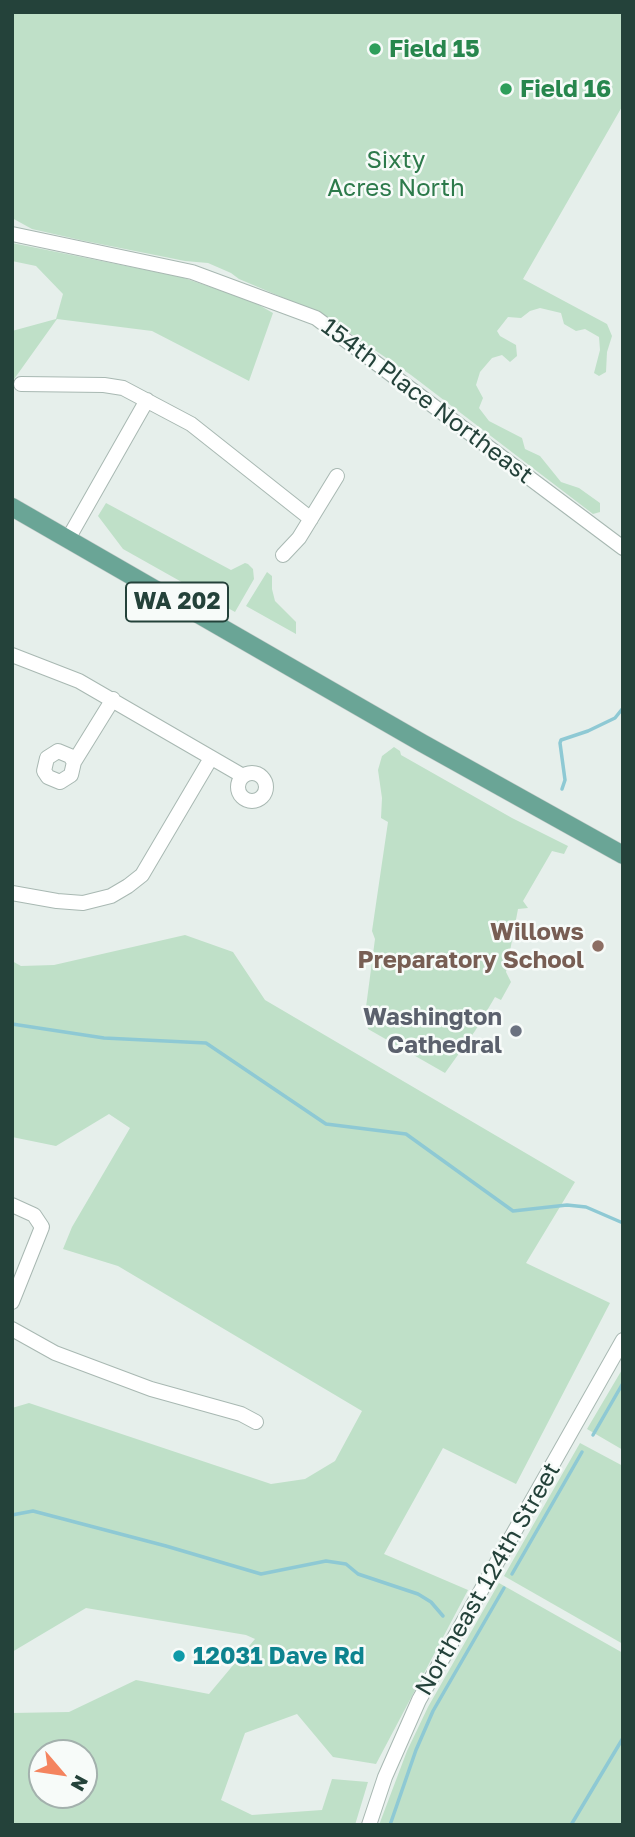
<!DOCTYPE html>
<html>
<head>
<meta charset="utf-8">
<style>
	body { margin:0 }
	#map { position:relative; width:635px; height:1837px; overflow:hidden; background:#e6efeb; font-family:"Golos Text",sans-serif }
	canvas { display:block }
	.frame { position:absolute; inset:0; border:14px solid #24423a; pointer-events:none }
	.north { position:absolute; left:28px; top:1739px; width:70px; height:70px; box-sizing:border-box; background:#f7fbf9; border:2px solid #a3b1ad; border-radius:50%; rotate:119deg; font-size:19px; font-weight:700; line-height:28px; text-align:center; color:#24423a }
	.north::after { content:''; display:block; margin:auto; width:24px; height:32px; background:#f4845f; clip-path:polygon(50% 0,100% 100%,50% 72%,0 100%) }
</style>
</head>
<body>
<div id="map">
<canvas width="635" height="1837"></canvas>
<div class="frame"></div>
<div class="north">N</div>
</div>
<script>
const ctx = document.querySelector('canvas').getContext('2d');
ctx.lineJoin = 'round';
function paint(path, color) { ctx.fillStyle = color; ctx.fill(path, 'evenodd'); }
const toPath = rows => new Path2D(rows.map(r => 'M' + r).join(''));
function strokePath(path, color, width, dash) { ctx.strokeStyle = color; ctx.lineWidth = width; ctx.lineCap = dash ? 'butt' : 'round'; ctx.setLineDash(dash || []); ctx.stroke(path); }
function write(font, color, halo, rows, align = 'center') {
  ctx.font = font + ' "Golos Text",sans-serif'; ctx.lineWidth = 5; ctx.setLineDash([]); ctx.textBaseline = 'middle'; ctx.strokeStyle = halo; ctx.fillStyle = color; for (const [text, x, y, turn = 0] of rows) {
    ctx.save(); ctx.translate(x, y); ctx.rotate((+turn || 0) * Math.PI / 180); ctx.textAlign = isNaN(turn) ? turn : align; if (halo) ctx.strokeText(text, 0, 0); ctx.fillText(text, 0, 0); ctx.restore();
  }
}
const green = toPath([
	[12,12,623,12,623,105,523,279,607,324,612,336,607,352,606,372,599,376,594,373,600,350,599,337,585,329,576,331,564,324,561,313,540,308,530,311,521,318,508,317,497,331,500,336,516,345,517,356,510,362,502,355,492,358,480,372,476,385,483,398,479,408,489,421,522,438,525,449,540,456,561,482,579,488,600,503,600,512,593,514,411,375,353,335,305,307,239,279,231,273,208,263,185,261,80,240,32,229,12,218],
	[12,243,181,277,252,301,273,313,249,381,152,331,57,319,12,382,12,331,56,319,63,294,36,266,12,261],
	[106,503,231,570,245,563,248,564,253,569,254,579,235,612,123,549,98,516],
	[267,572,272,576,272,589,275,601,296,622,296,634,246,606],
	[394,747,400,751,401,755,512,818,568,846,564,854,552,851,523,901,528,908,518,909,506,972,511,982,501,1000,495,997,475,1031,445,1073,368,1029,367,1024,366,1007,375,939,372,931,388,822,381,818,382,798,378,770,382,756],
	[185,935,233,952,265,1000,575,1182,526,1263,610,1303,516,1484,443,1448,384,1554,468,1590,376,1764,333,1757,297,1714,245,1733,221,1800,252,1815,322,1810,332,1779,368,1782,355,1825,12,1825,12,1713,69,1712,136,1680,209,1694,255,1639,246,1635,86,1608,12,1652,12,1408,29,1403,271,1484,305,1479,335,1461,362,1411,118,1266,63,1249,72,1227,130,1128,109,1114,56,1146,12,1137,12,961,21,966,54,965],
	[42,1753,84,1753,84,1795,42,1795],
	[623,1368,623,1450,587,1429],
	[580,1443,623,1466,623,1644,504,1576],
	[499,1583,623,1653,623,1825,379,1825,407,1751,428,1707]
]);
const stream = toPath([
	[562,789,565,780,560,743,561,740,588,731,615,718,623,708],
	[12,1024,104,1038,206,1043,326,1124,406,1134,513,1211,567,1205,586,1207,623,1223],
	[593,1435,623,1383],
	[12,1515,33,1511,166,1546,261,1574,326,1561,346,1564,358,1574,418,1594,431,1602,443,1616],
	[512,1574,582,1452],
	[390,1825,416,1750,433,1711,504,1588],
	[571,1825,623,1738]
]);
const minor = toPath([
	[12,234,192,272,316,318,623,548],
	[21,384,104,385,123,388,191,424,311,519],
	[68,539,147,400],
	[283,555,299,538,337,476],
	[12,655,79,681,243,776],
	[74,762,70,756,58,751,47,758,44,771,48,777,60,782,71,775,74,762,113,699],
	'238 787a14 14 0 1 1 28 0a14 14 0 1 1-28 0Z',
	[12,893,57,901,83,903,111,896,128,886,142,875,211,758],
	[12,1205,34,1215,42,1227,12,1302],
	[12,1329,55,1353,151,1389,241,1414,256,1422],
	[369,1825,385,1777,419,1700,623,1340]
]);
const major = toPath([
	[12,507,422,743,623,855]
]);
const markers = [
	[375,49,7,"#2e9e5b"],
	[506,89,7,"#2e9e5b"],
	[598,946,7,"#8d6e63"],
	[516,1031,7,"#6b7280"],
	[179,1656,7,"#0f9aa8"]
];
const shields = [
	[177,602,102]
];
const shieldNames = [
	["WA 202",177,602]
];
const leisureNames = [
	["Field 15",389,49],
	["Field 16",520,89]
];
const parkNames = [
	["Sixty",396,160],
	["Acres North",396,188]
];
const streetNames = [
	["154th Place Northeast",427,401,37],
	["Northeast 124th Street",488,1579,-60]
];
const educationNames = [
	["Willows",584,932],
	["Preparatory School",584,960]
];
const worshipNames = [
	["Washington",502,1017],
	["Cathedral",502,1045]
];
const cultureNames = [
	["12031 Dave Rd",193,1656]
];
paint(green, '#bfe0c8');
strokePath(stream, '#8ec9d4', 3.5);
strokePath(minor, '#a8b8b2', 16);
strokePath(major, '#c2cac8', 19);
strokePath(minor, '#fff', 14);
strokePath(major, '#6aa596', 18);
for (const [x, y, r, color] of markers) { const dot = new Path2D(); dot.arc(x, y, r, 0, 2 * Math.PI); ctx.fillStyle = color; ctx.fill(dot); strokePath(dot, '#f7fbf9', 2.5); }
for (const [x, y, w] of shields) { const box = new Path2D(); box.roundRect(x - w / 2, y - 19.5, w, 39, 5); ctx.fillStyle = '#f7fbf9'; ctx.fill(box); strokePath(box, '#24423a', 2); }
write('bold 23px', '#24423a', null, shieldNames);
write('bold 24px', '#27864d', '#f7fbf9', leisureNames, 'left');
write('24px', '#2d7a4b', '#f7fbf9', parkNames);
write('24px', '#24423a', '#f7fbf9', streetNames);
write('bold 24px', '#785e54', '#f7fbf9', educationNames, 'right');
write('bold 24px', '#5b616d', '#f7fbf9', worshipNames, 'right');
write('bold 24px', '#0d838f', '#f7fbf9', cultureNames, 'left');
</script>
</body>
</html>
